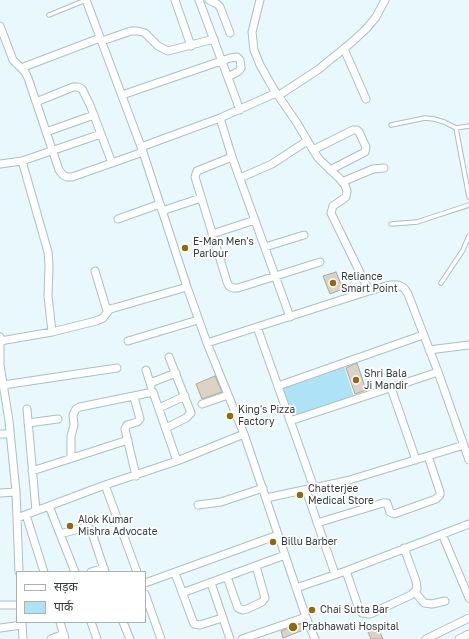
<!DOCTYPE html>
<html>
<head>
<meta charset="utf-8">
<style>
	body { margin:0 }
	#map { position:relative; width:469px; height:639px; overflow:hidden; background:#e9f8fd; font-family:"Golos Text","Noto Sans Devanagari",sans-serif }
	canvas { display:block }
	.legend { position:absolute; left:16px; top:571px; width:130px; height:52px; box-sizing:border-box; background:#fff; border:1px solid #aeb1b1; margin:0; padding:5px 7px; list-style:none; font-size:12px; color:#343b3d }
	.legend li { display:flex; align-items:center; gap:8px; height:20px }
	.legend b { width:20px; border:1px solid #aeb1b1 }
</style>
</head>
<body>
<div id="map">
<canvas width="469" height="639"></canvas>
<ul class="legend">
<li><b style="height:5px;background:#fff"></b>सड़क</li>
<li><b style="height:11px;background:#aee3f7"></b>पार्क</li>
</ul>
</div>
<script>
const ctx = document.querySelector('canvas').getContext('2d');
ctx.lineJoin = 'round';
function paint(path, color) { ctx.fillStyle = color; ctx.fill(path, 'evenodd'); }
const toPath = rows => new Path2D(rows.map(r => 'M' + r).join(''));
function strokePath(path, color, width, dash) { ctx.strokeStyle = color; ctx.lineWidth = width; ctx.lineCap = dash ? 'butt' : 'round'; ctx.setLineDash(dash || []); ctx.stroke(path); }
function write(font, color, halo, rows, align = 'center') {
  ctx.font = font + ' "Golos Text",sans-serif'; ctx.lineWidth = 3.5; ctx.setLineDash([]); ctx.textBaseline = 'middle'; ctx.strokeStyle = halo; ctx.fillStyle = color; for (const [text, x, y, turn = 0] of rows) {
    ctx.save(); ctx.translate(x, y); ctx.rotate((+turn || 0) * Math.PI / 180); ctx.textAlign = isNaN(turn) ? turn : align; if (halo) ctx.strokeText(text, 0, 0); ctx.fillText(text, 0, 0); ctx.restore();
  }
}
const green = toPath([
	[344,366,354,397,293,418,282,387]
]);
const building = toPath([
	[336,272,343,289,330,294,323,276,336,272],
	[357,363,366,390,355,394,346,368,357,363],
	[215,376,222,392,202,399,196,384,215,376],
	[303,623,306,629,283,638,281,631,303,623],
	[378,628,383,639,371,639,368,632,378,628]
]);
const lane = toPath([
	[49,15,86,0],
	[391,125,425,118,434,119,444,122,456,128],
	[469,126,456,128,469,197],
	[391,224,417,222,469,205],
	[441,283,463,250,469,236]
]);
const street = toPath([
	[86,0,143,152,187,287,207,343,244,434,306,617,315,639],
	[175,0,191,46],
	[199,0,240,110],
	[209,0,217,4,220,7,230,33],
	[260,0,252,32,254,50,260,65,273,88,297,123,313,150,319,159,340,179,345,185,347,191,346,197,333,206,331,213,369,291],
	[0,26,13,60,25,72,28,78,59,170,63,175,67,177,72,177,143,152],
	[102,41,131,31,138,31,145,33,158,46,168,51,214,39],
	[344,49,366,99],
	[21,68,100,38],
	[122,95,230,58,237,57,240,60,241,68,239,71,228,77],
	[278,96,319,69,352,42,366,29,376,17,385,0],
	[36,102,73,87,78,87,82,89,90,105,112,163],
	[220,118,232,157,290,317],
	[46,132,94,115],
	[141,147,220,118,276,93],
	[313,150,353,130,357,130,359,132,366,147,365,152,330,170],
	[232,157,197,171,195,177,227,282,229,286,233,288,238,288,320,262],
	[22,161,48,252,49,265,48,296,52,332],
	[0,164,22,161,101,134],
	[240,178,272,164,307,141],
	[342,182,373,169,384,168],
	[162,211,201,198],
	[118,219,160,204],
	[212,234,255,220],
	[265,247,304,235],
	[95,271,107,311],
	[257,327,314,488],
	[0,337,0,365,9,421,16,492,19,572],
	[0,341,52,332,96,321,103,318,110,309,114,308,187,287],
	[128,341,198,320],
	[207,343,369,291,390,285,398,285,404,288,408,294,438,372,469,460],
	[429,350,469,345],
	[146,370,151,386],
	[150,383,176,373],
	[3,385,117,368],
	[278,386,423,335],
	[391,388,416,460],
	[134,397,140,419,137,422,127,425,125,429,136,476],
	[202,404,228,395],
	[159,408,185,396],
	[27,409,36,511],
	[290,421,438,372],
	[28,423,58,419],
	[166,428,186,418,191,413,169,357],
	[0,434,10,434],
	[71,458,71,436,74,425,73,415,76,409,80,407,153,392,177,461],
	[32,471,128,440],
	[105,485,137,572],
	[306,490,335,574],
	[0,493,16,492],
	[266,498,346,481,464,445],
	[198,505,221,502,263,488],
	[49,506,75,572],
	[26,515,44,572],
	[17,518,105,485,177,461,244,434],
	[317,523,383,503,387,503,390,512,394,514,436,499,440,495,440,492,428,456],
	[60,534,82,528,89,528,91,530,105,572],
	[442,534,469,598],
	[346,571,359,609,362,613,370,614,411,595,417,589,416,581,404,548],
	[91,572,104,568],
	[175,573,194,624,200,625,222,618],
	[227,577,238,608,243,610,247,609,262,602,265,598,256,566],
	[145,583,278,535],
	[211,583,230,639],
	[296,588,346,571,469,524],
	[415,592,424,603,432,604,445,601],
	[182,593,285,555],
	[145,594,161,639],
	[0,605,17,605],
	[22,622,23,639],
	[60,622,65,639],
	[91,622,97,639],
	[123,622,130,639],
	[0,628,22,625],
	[51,639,64,634],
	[242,639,306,617],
	[426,639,469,618],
	[459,639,469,634]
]);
const markers = [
	[185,248,4,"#906a0f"],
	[333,283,4,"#906a0f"],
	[356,380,4,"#906a0f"],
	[230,416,4,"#906a0f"],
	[300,495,4,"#906a0f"],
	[70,526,4,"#906a0f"],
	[273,542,4,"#906a0f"],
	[312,610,4,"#906a0f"],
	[293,627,5,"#906a0f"]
];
const poiNames = [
	["E-Man Men's",193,242],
	["Parlour",193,254],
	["Reliance",341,277],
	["Smart Point",341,289],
	["Shri Bala",364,374],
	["Ji Mandir",364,386],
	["King's Pizza",238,410],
	["Factory",238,422],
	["Chatterjee",308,489],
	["Medical Store",308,501],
	["Alok Kumar",78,520],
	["Mishra Advocate",78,532],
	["Billu Barber",281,542],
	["Chai Sutta Bar",320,610],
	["Prabhawati Hospital",302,627]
];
paint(green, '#aee3f7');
paint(building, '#dbd4c6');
strokePath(building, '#ada698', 1);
strokePath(lane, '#adbec4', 5.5);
strokePath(street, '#adbec4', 9);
strokePath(lane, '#fff', 3.5);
strokePath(street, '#fff', 7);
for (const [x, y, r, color] of markers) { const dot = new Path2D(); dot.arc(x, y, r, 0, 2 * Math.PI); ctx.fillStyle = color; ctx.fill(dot); strokePath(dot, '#fff', 1.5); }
write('10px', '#343b3d', '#fff', poiNames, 'left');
</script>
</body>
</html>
